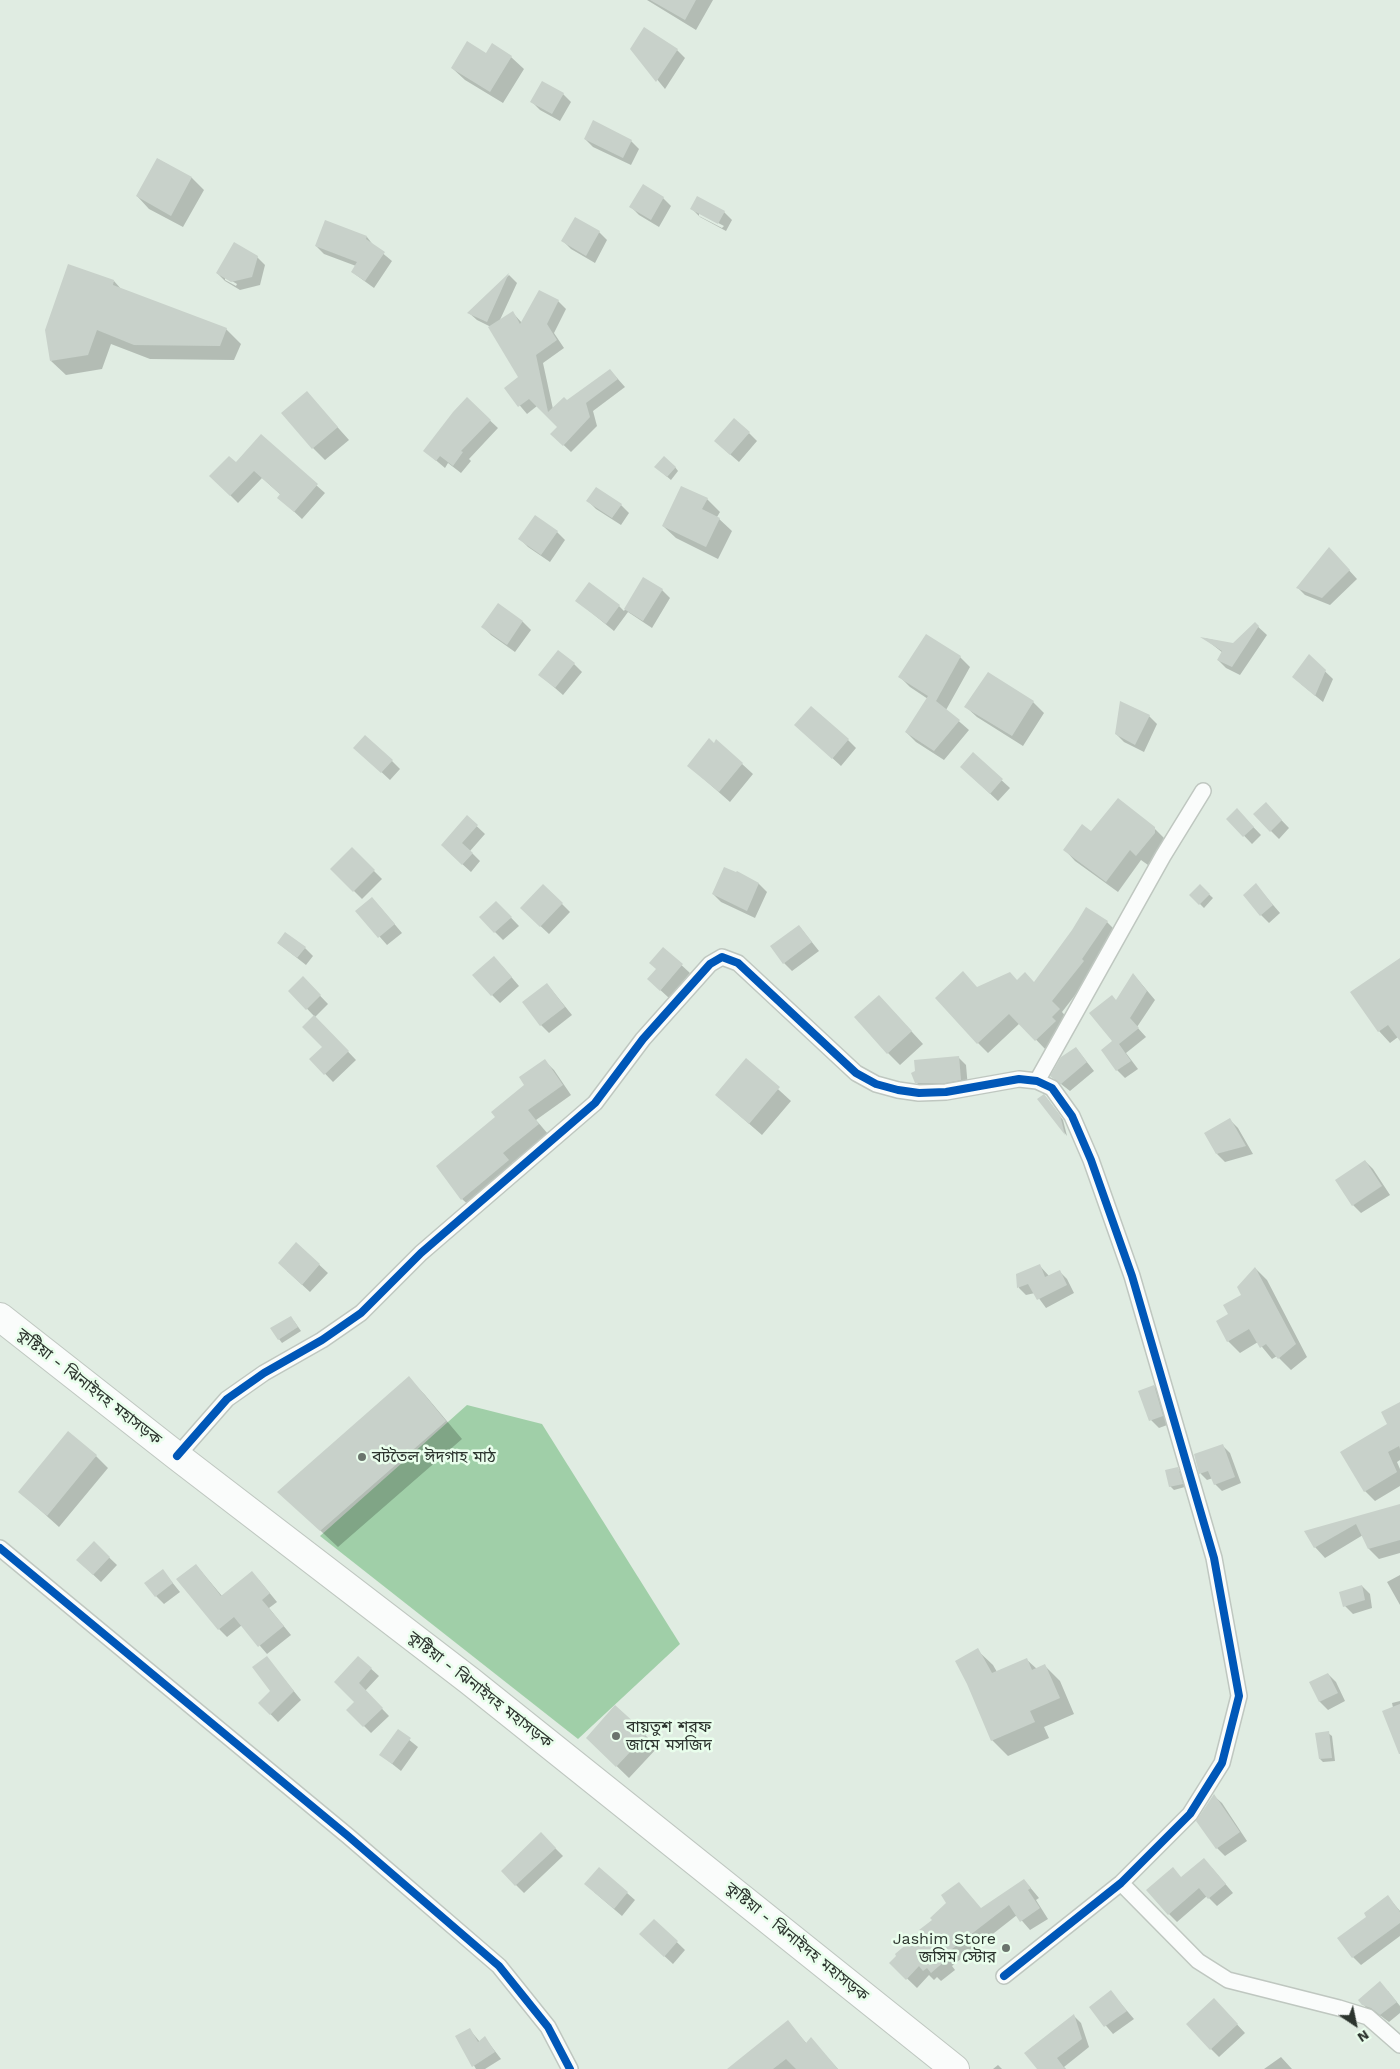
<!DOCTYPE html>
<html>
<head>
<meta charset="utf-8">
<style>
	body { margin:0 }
	#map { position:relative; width:1400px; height:2069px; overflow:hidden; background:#e0ece2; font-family:"Work Sans",sans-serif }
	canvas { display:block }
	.north { position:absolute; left:1330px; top:1999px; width:50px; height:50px; -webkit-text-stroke:4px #e9feec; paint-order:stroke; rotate:146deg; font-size:14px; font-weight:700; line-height:20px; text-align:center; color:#2c342e }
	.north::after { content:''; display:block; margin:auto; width:18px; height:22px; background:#2c342e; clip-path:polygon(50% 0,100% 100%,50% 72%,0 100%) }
</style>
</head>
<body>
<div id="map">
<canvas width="1400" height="2069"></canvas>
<div class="north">N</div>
</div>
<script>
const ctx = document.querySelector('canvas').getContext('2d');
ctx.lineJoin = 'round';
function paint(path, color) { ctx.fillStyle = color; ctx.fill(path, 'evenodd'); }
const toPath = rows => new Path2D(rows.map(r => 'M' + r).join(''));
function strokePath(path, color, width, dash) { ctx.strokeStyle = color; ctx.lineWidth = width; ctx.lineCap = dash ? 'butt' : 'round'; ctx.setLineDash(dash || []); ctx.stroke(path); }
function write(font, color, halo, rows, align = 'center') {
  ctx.font = font + ' "Work Sans","Noto Sans Bengali",sans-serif'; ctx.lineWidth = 5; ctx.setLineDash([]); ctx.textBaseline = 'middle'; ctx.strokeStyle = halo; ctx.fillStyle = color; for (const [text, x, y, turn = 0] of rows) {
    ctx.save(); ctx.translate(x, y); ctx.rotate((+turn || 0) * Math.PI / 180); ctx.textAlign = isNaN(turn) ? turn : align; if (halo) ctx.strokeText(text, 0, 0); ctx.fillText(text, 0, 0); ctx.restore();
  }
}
const water = toPath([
	[467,1405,542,1424,680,1644,578,1739,320,1536]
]);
const shadow = toPath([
	[647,0,713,0,696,30],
	[632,49,677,50,685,58,665,89],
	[486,55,511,57,524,69,503,103,465,80,452,68],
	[563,94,571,102,560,121,540,110,532,102],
	[585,139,631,141,639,149,631,165,593,147],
	[158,159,192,178,204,190,183,227,149,209,137,196],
	[643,186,663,198,671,206,659,227,639,215,631,207],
	[692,209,724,212,732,220,726,231,700,217],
	[699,213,724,226,722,228,699,216],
	[576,219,599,232,607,240,595,263,571,249,563,241],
	[367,237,374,246,392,261,374,288,352,272,356,266,324,254,316,246],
	[257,257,265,265,260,285,240,290,225,281,217,273],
	[225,277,237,284,236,286,225,280],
	[509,275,517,283,499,322,513,313,522,323,558,301,566,309,554,333,564,348,543,363,553,409,567,402,610,370,625,387,593,411,597,426,571,452,552,434,559,427,537,406,527,414,505,388,519,377,491,327,477,320,469,313],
	[114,281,122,290,226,329,241,344,234,360,150,359,111,344,102,369,66,375,51,361],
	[307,393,349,440,325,460,313,448],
	[467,399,498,428,469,459,471,461,461,473,448,463,445,468,425,451],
	[749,433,757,441,739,462,724,449],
	[261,436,325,493,302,519,287,505,281,495,262,478,238,503,211,476,236,464],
	[675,467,678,471,671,480,659,470],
	[707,499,720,512,717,517,732,531,718,559,676,538,663,526],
	[588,501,621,505,629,513,621,525,596,509],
	[557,532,565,540,550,562,528,547,520,539],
	[1337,557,1357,579,1330,605,1305,595,1298,588],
	[644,579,662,590,670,598,652,628,628,612,614,631,577,601,619,606,624,611],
	[498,605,523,622,531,630,515,652,491,635,483,627],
	[1255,624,1267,635,1240,675,1226,668,1218,660,1223,653,1204,638,1233,644],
	[1309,656,1333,679,1323,702,1301,684],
	[960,657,970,667,946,710,969,730,944,760,916,742,906,732,928,699,910,687,900,677],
	[574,664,582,672,563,695,540,675],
	[1033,702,1044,713,1023,746,977,717,966,707],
	[1149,716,1157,724,1144,752,1124,742,1116,734],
	[804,732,848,740,856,748,841,766],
	[717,741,753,774,730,802,689,766,715,745],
	[973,754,1010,788,998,801,970,775],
	[363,755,392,761,400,769,390,780],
	[1266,804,1289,828,1279,839,1271,831],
	[1237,810,1261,835,1252,844,1228,819],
	[467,817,485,834,470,851,480,861,471,872,450,853],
	[1154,828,1165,839,1165,844,1148,865,1141,860,1118,892,1075,861,1065,850,1092,832],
	[352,849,382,879,362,899,332,869],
	[737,872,759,884,767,892,755,918,721,902,713,894],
	[543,885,570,912,549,934,521,908],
	[1256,885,1280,913,1269,923,1261,915],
	[1200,886,1213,898,1204,908,1191,895],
	[496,902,519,926,503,940,480,917],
	[380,907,402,933,387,945,357,911],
	[1107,922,1117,932,1093,972,1062,1012,1069,1020,1046,1050,1020,1023,988,1053,978,1043,978,988,1017,981,1034,984],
	[799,926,819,951,792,971,784,963],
	[278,943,305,948,313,956,306,965],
	[664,949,690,973,669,998,657,987,657,969],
	[502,966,519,986,500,1003,492,995],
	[1400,966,1400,1039,1398,1037,1390,1043,1379,1031],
	[1134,975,1155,1000,1137,1027,1146,1037,1126,1053,1138,1069,1125,1078,1117,1070,1114,1042,1116,1001],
	[303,978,328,1004,315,1017,356,1060,333,1082,311,1059,323,1047,303,1027,314,1016,290,991],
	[547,984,572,1015,549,1033,541,1025],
	[891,1009,923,1044,900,1065,888,1053],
	[1076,1048,1094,1071,1070,1091,1052,1077],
	[958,1057,966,1065,968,1088,925,1091,916,1082],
	[746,1060,791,1101,762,1135,716,1095],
	[545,1061,554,1070,571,1095,536,1120,548,1134,512,1163,518,1171,472,1208,462,1199,497,1118],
	[1045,1096,1063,1120,1067,1136,1039,1100],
	[1230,1120,1238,1128,1253,1154,1225,1162,1217,1154],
	[1365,1161,1373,1169,1390,1195,1361,1213,1353,1205],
	[297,1244,328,1273,310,1292,287,1271],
	[1040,1266,1049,1276,1059,1271,1067,1279,1074,1293,1046,1308,1035,1293,1026,1295,1019,1288,1017,1275],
	[1255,1268,1267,1280,1307,1357,1291,1370,1277,1356,1272,1359,1258,1342,1240,1353,1228,1341,1242,1295],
	[294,1321,301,1331,282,1343,279,1339],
	[409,1378,425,1395,462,1439,338,1547,279,1492],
	[1154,1386,1162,1394,1170,1424,1159,1428,1151,1420],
	[1400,1403,1400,1460,1397,1462,1400,1469,1400,1486,1375,1501,1365,1491,1388,1424],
	[1223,1446,1230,1453,1241,1483,1222,1491,1215,1484,1213,1478,1207,1480,1201,1474,1195,1455],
	[96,1456,108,1468,59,1527,20,1492],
	[1178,1469,1181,1473,1185,1487,1174,1490,1170,1486],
	[1400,1505,1400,1553,1379,1559,1369,1549,1363,1535,1325,1558,1315,1547,1305,1532],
	[94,1543,117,1565,101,1582,86,1568],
	[196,1565,222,1596,259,1580,277,1602,269,1608,291,1635,267,1654,242,1625,227,1637,219,1629],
	[163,1571,180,1592,164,1604,156,1596],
	[1400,1575,1400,1605,1387,1582],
	[1362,1586,1370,1594,1372,1608,1353,1614,1345,1606],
	[977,1650,993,1665,997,1672,1027,1660,1037,1669,1045,1666,1060,1681,1074,1714,1044,1727,1049,1738,1008,1756,992,1740],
	[358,1657,379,1676,365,1691,389,1716,371,1733,348,1710,356,1703],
	[267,1658,301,1700,278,1722,260,1703,272,1691],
	[1328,1674,1336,1682,1345,1701,1328,1710,1320,1702,1310,1683],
	[1400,1701,1400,1740,1392,1703],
	[615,1707,658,1747,629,1778,600,1750],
	[398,1731,418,1747,401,1771,381,1755],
	[1328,1733,1332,1736,1335,1761,1323,1762,1320,1759],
	[1214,1796,1222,1803,1247,1841,1225,1856,1217,1848],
	[541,1834,563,1856,524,1893,502,1871],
	[1212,1868,1233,1893,1217,1906,1207,1896,1177,1922,1169,1914,1182,1878],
	[1024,1880,1039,1898,1036,1900,1048,1919,1030,1930,1017,1915,952,1966,955,1970,941,1981,937,1977,934,1980,929,1975,917,1988,891,1963,982,1909],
	[594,1892,627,1893,635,1900,622,1916],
	[1388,1897,1400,1911,1400,1936,1361,1965,1353,1957],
	[654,1920,685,1950,673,1964,649,1942],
	[1388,1991,1400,2006,1400,2013,1389,2022,1381,2016,1371,2013,1363,2004],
	[1111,1992,1134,2019,1113,2034,1090,2007],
	[1222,2008,1245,2033,1219,2057,1211,2049],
	[1074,2016,1081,2023,1089,2047,1064,2067,1066,2069,1038,2069],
	[788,2022,807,2044,811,2039,838,2069,740,2069],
	[470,2030,480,2042,485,2038,501,2059,485,2069,476,2069,457,2037],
	[1281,2057,1292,2069,1264,2069],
	[998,2065,1002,2069,993,2069]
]);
const building = toPath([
	[650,0,696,0,685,20],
	[644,27,678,49,656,82,630,49],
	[467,41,486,53,492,43,512,56,490,92,451,68],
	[542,81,564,93,552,114,530,102],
	[593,120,632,140,623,158,584,139],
	[157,158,192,177,171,216,136,196],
	[643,184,664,197,651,220,629,207],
	[697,196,725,211,718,224,690,209],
	[575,217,600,231,586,256,561,241],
	[325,220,367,236,366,239,385,252,365,281,351,272,357,262,315,246],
	[234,242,258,256,252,277,231,282,216,273],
	[68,264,114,280,113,285,227,328,220,346,134,345,97,330,88,355,50,361,45,330],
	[509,273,487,322,467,313],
	[539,290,559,300,547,324,557,340,536,355,548,412,564,397,567,400,610,369,618,379,586,403,590,417,563,446,550,434,557,427,529,399,518,407,504,388,518,377,488,327,513,311,520,324],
	[307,391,338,427,312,449,281,413],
	[467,397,491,420,461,451,463,452,453,466,440,456,436,461,423,451,453,412],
	[734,418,750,432,730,455,714,441],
	[261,434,318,484,294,512,277,498,280,494,254,471,230,496,209,476,229,456,236,462],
	[664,456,676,467,667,477,654,467],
	[681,486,708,498,702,509,720,518,706,547,662,526],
	[596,487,622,504,612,518,586,501],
	[535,515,558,531,541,555,518,539],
	[1329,547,1350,570,1322,598,1296,588],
	[643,577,663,589,643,621,624,609],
	[589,582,620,605,606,624,575,601],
	[498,603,523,621,507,645,481,627],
	[1255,622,1259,626,1232,667,1217,660,1222,651,1200,637,1233,643],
	[926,634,961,656,936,701,960,720,934,751,905,732,928,696,898,677],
	[558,650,575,663,555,688,538,675],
	[1309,654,1326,670,1315,696,1292,677],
	[988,672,1034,701,1012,736,964,707],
	[1120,701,1150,715,1135,745,1115,734],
	[811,706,849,739,832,759,794,725],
	[365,735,393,760,381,773,353,748],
	[709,738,714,743,716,739,743,763,719,792,687,766],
	[973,752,1003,779,990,794,960,767],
	[1118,798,1155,827,1155,833,1136,856,1130,850,1106,882,1063,850,1082,824,1091,831],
	[1266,802,1282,820,1270,832,1253,814],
	[1237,808,1254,827,1243,837,1226,819],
	[467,815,478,825,462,843,473,853,462,865,441,845],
	[352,847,375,870,353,892,330,869],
	[724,867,736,872,737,871,759,883,747,911,712,894],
	[1256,883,1273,905,1260,916,1243,895],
	[543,884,563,903,540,927,520,908],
	[1200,884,1210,894,1199,905,1189,895],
	[372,897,395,924,378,938,355,911],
	[496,901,512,917,494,933,479,917],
	[1086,907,1108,921,1082,959,1084,961,1052,1001,1060,1009,1052,1017,1056,1021,1035,1041,1009,1014,977,1044,935,998,963,971,977,987,1010,972,1017,980,1025,972,1034,982,1072,930],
	[799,925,812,942,783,964,770,946],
	[285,932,306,947,297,958,277,943],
	[663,947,683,964,660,991,647,979,656,969,649,963],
	[494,956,512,977,491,996,472,975],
	[1400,958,1400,1041,1388,1025,1378,1032,1350,992],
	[1133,973,1147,991,1130,1018,1139,1028,1119,1044,1131,1061,1116,1071,1101,1050,1112,1041,1089,1013,1112,995,1116,1000],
	[303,976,321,995,306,1010,288,991],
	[547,983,565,1007,540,1026,522,1002],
	[879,995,912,1031,887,1054,854,1017],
	[314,1015,349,1051,324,1075,309,1059,322,1047,302,1027],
	[1076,1047,1087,1062,1061,1084,1050,1076,1061,1057],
	[959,1056,961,1080,945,1083,915,1083,911,1073,915,1071,914,1060],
	[746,1058,780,1087,749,1124,715,1095],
	[545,1059,563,1085,528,1110,539,1124,503,1153,509,1160,461,1200,436,1166,495,1117,491,1112,524,1085,519,1077],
	[1044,1094,1060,1115,1065,1135,1037,1099],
	[1230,1118,1246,1146,1216,1154,1204,1133],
	[1365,1160,1382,1186,1352,1206,1335,1180],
	[296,1242,320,1264,302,1285,278,1263],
	[1040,1264,1045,1277,1060,1270,1067,1285,1037,1300,1028,1284,1017,1288,1016,1274],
	[1255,1267,1296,1344,1278,1359,1266,1344,1260,1348,1249,1329,1227,1342,1216,1321,1228,1314,1223,1305,1241,1295,1237,1287],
	[291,1316,298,1327,278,1340,270,1328],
	[409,1376,446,1421,320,1531,277,1492],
	[1154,1385,1163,1416,1149,1421,1138,1391],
	[1400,1402,1400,1449,1399,1446,1388,1452,1397,1472,1364,1492,1340,1452,1387,1424,1381,1412],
	[68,1431,97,1455,47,1516,18,1492],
	[1223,1444,1235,1477,1214,1485,1208,1471,1199,1474,1194,1454],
	[1178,1467,1183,1484,1169,1487,1165,1470],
	[1400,1504,1400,1540,1368,1549,1356,1524,1314,1548,1304,1531],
	[94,1541,110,1557,93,1575,76,1560],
	[196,1564,221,1596,252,1571,270,1593,262,1600,284,1626,258,1647,234,1617,218,1630,176,1579],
	[163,1569,173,1583,155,1597,144,1583],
	[1362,1585,1365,1600,1343,1607,1339,1592],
	[978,1648,992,1673,1027,1658,1032,1670,1045,1664,1060,1698,1030,1711,1035,1722,991,1741,967,1684,955,1661],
	[267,1656,294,1691,270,1715,258,1703,270,1691,252,1667],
	[358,1656,372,1668,359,1683,383,1708,363,1727,346,1710,354,1702,334,1682],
	[1328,1673,1338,1693,1319,1702,1309,1682],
	[1400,1704,1400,1754,1399,1754,1382,1711],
	[615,1705,647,1734,616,1767,586,1738],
	[398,1729,411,1738,392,1764,379,1755],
	[1329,1731,1332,1758,1319,1759,1315,1733],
	[1214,1794,1240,1832,1216,1849,1196,1821],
	[541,1832,556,1848,515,1886,501,1871],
	[1204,1858,1226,1884,1208,1899,1199,1888,1168,1915,1146,1890,1173,1867,1181,1877],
	[599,1867,628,1892,614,1909,584,1884],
	[1024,1879,1031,1888,1028,1890,1040,1908,1020,1922,1009,1905,943,1956,946,1960,931,1973,927,1968,923,1971,919,1966,906,1980,889,1963,896,1956,895,1954,922,1931,919,1930,932,1920,930,1918,946,1903,941,1895,959,1882,981,1908],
	[1388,1895,1400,1912,1400,1923,1352,1958,1337,1938,1366,1917,1364,1913],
	[654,1919,678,1941,664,1957,639,1934],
	[1380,1981,1397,2002,1380,2015,1371,2008,1362,2005,1358,2000],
	[1111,1990,1127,2011,1104,2027,1089,2007],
	[1214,1998,1238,2024,1210,2050,1186,2024],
	[1074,2014,1082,2039,1057,2058,1065,2069,1037,2069,1024,2053],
	[788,2020,806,2043,811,2037,838,2069,796,2069,786,2059,773,2069,727,2069],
	[470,2028,478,2042,485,2036,495,2052,472,2067,455,2036]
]);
const street = toPath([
	[1037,1081,1163,856,1203,791],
	[177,1456,227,1399,264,1373,322,1340,361,1313,421,1253,595,1103,643,1039,710,964,722,957,738,963,856,1073,876,1084,898,1090,919,1093,946,1092,1019,1079,1037,1081,1052,1088,1072,1116,1091,1160,1132,1276,1214,1558,1239,1696,1222,1763,1190,1814,1121,1883,1004,1976],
	[0,1548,348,1836,499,1966,548,2027,570,2069],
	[1121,1883,1198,1961,1228,1980,1339,2008,1368,2017,1400,2045]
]);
const highway = toPath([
	[0,1317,177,1456,470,1681,955,2069]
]);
const cycleway = toPath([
	[177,1456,227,1399,264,1373,322,1340,361,1313,421,1253,595,1103,643,1039,710,964,722,957,738,963,856,1073,876,1084,898,1090,919,1093,946,1092,1019,1079,1037,1081,1052,1088,1072,1116,1091,1160,1132,1276,1214,1558,1239,1696,1222,1763,1190,1814,1121,1883,1004,1976],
	[0,1548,348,1836,499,1966,548,2027,570,2069]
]);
const markers = [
	[362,1457,5,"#6b746d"],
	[616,1736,5,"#6b746d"],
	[1006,1948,5,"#6b746d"]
];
const streetNames = [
	["কুষ্টিয়া - ঝিনাইদহ মহাসড়ক",89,1387,38],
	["কুষ্টিয়া - ঝিনাইদহ মহাসড়ক",480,1690,38],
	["কুষ্টিয়া - ঝিনাইদহ মহাসড়ক",797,1942,39]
];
const poiNames = [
	["বটতৈল ঈদগাহ মাঠ",372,1457],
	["বায়তুশ শরফ",626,1727],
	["জামে মসজিদ",626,1745],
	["Jashim Store",996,1939,"right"],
	["জসিম স্টোর",996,1957,"right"]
];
paint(water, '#a0cfa8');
paint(shadow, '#0003');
paint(building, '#c8d1ca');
strokePath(street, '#bfc7c0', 18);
strokePath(highway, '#bfc7c0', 30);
strokePath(street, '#fafcfb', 15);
strokePath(highway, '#fafcfb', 28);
strokePath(cycleway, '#0057b8', 8);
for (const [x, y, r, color] of markers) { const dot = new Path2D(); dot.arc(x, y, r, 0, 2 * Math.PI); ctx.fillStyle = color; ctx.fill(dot); strokePath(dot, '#e9feec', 2); }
write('16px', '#2c342e', '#e9feec', streetNames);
write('16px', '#2c342e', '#e9feec', poiNames, 'left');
</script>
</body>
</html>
